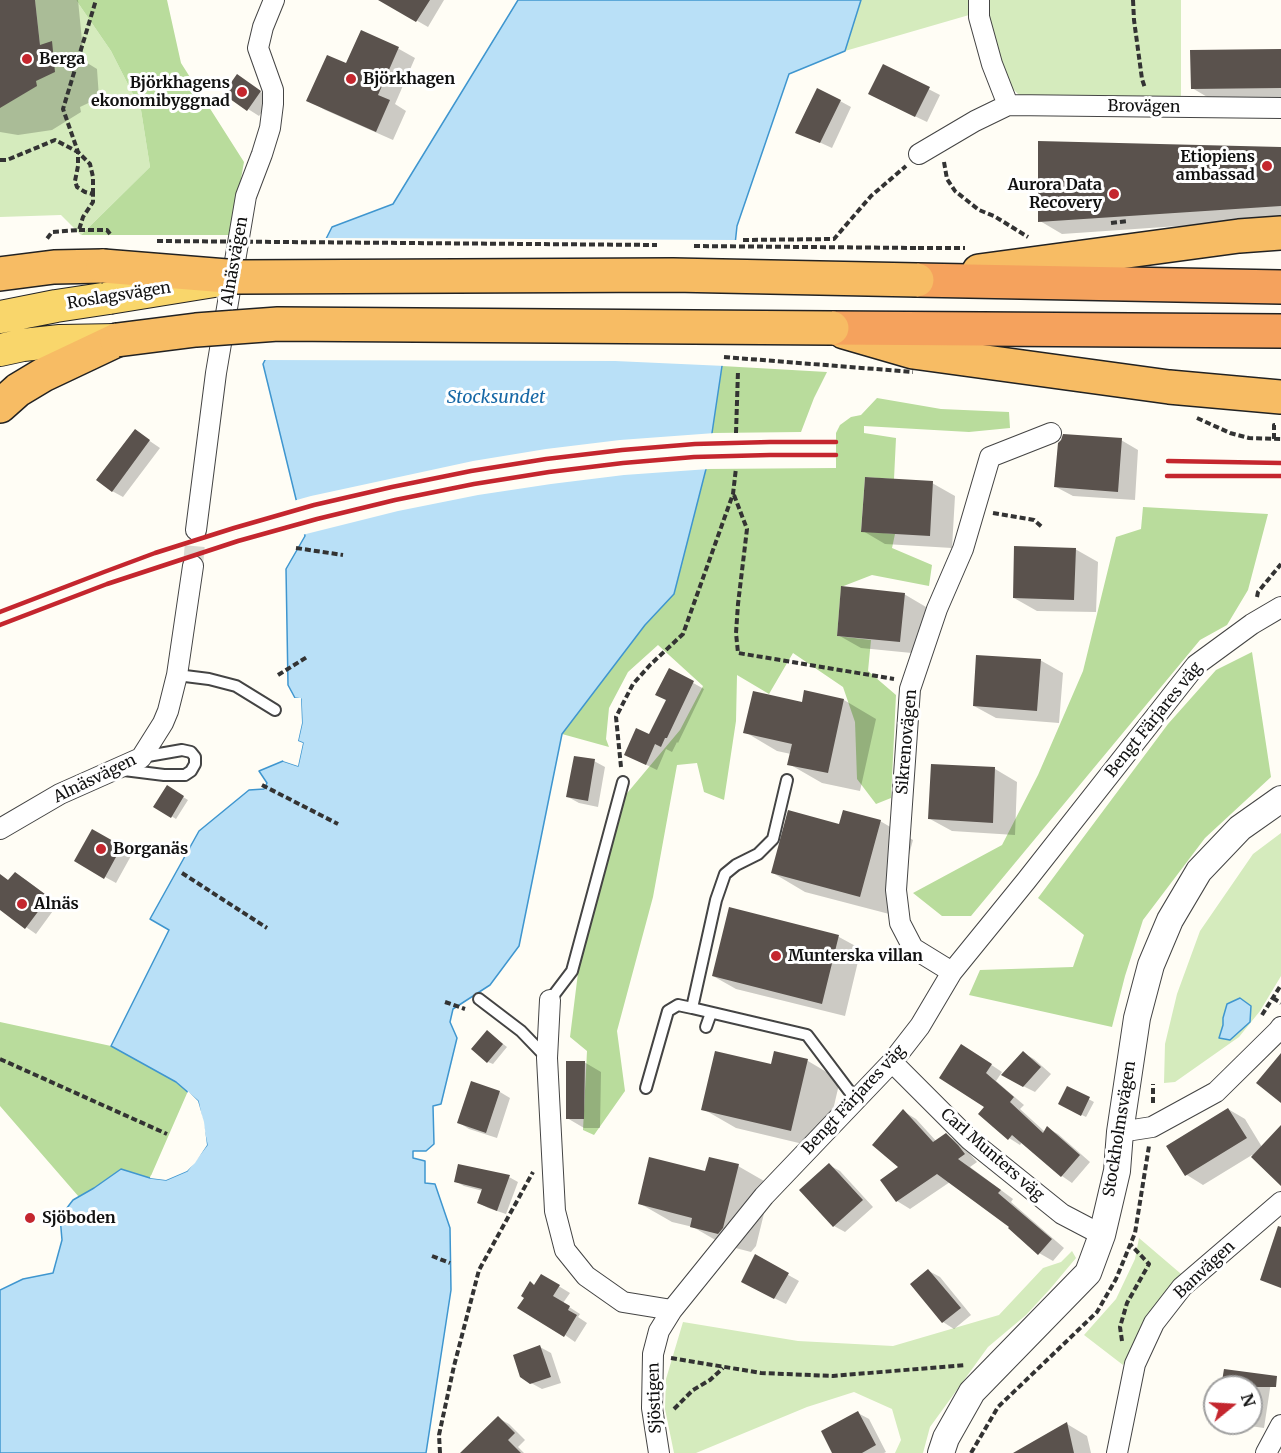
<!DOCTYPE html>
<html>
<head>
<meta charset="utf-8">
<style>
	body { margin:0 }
	#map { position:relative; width:1281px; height:1453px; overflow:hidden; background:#fffdf5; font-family:Merriweather,serif }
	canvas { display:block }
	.north { position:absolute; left:1203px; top:1375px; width:60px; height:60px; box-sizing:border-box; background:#fff; border:2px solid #a0a0a0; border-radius:50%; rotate:72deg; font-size:16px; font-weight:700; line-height:24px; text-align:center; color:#111 }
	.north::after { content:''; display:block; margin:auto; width:21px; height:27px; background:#c4262e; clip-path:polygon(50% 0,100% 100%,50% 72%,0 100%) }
</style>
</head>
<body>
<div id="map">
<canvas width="1281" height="1453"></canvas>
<div class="north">N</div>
</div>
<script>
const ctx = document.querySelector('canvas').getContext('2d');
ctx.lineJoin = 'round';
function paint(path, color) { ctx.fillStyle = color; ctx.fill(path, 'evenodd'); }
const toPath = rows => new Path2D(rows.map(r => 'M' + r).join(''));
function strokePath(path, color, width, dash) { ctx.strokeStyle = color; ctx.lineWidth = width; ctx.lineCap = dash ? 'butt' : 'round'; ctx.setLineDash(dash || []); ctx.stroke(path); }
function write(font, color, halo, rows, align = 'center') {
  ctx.font = font + ' Merriweather,serif'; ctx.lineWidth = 6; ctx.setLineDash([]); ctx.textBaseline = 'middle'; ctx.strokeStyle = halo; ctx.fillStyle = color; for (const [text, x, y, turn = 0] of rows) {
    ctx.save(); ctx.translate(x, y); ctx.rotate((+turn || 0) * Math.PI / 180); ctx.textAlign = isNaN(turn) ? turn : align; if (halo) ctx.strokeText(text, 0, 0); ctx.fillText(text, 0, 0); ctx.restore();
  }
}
const green = toPath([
	[35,0,76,0,111,51,141,110,150,167,81,235,61,215,0,217,0,105,6,104,36,86,36,81,40,45],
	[861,0,968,0,969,15,845,51],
	[984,0,1181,0,1181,98,1021,97,1005,81],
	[1281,833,1281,976,1260,1011,1239,1037,1175,1082,1164,1083,1165,1044,1177,994,1200,931,1253,854],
	[1139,1238,1187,1279,1146,1318,1123,1365,1084,1335,1116,1299,1135,1259],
	[1072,1251,1076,1258,1050,1289,1026,1315,988,1347,930,1427,923,1453,895,1453,901,1440,892,1409,854,1392,807,1407,696,1453,674,1453,665,1409,666,1379,683,1322,798,1341,893,1346,999,1315,1043,1268,1061,1262]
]);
const forest = toPath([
	[76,0,167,0,181,63,244,162,231,235,81,235,150,167,141,110,111,51],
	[722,366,827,372,814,398,801,432,712,433],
	[877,398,941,409,1009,412,1010,428,969,432,864,426,864,433,896,438,894,479,865,477,861,531,895,534,892,548,932,565,929,586,872,575,841,587,837,636,871,640,868,671,896,695,891,798,876,804,857,779,855,722,843,687,793,653,769,694,737,675,736,721,724,800,704,792,697,763,677,765,653,897,617,1031,625,1091,594,1135,583,1130,587,1051,570,1037,579,965,623,798,680,730,703,686,658,645,628,672,609,708,606,739,609,747,562,734,645,625,674,594,706,469,836,468,836,433,840,425,851,417,861,415],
	[1143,507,1268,514,1248,590,1227,625,1200,640,971,916,942,916,913,893,1002,845,1038,775,1083,671,1116,537,1141,529],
	[1252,652,1271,777,1205,838,1143,920,1125,976,1112,1027,969,995,980,970,1073,967,1084,935,1038,898,1168,724,1216,670],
	[0,1022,111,1046,176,1082,188,1091,150,1178,121,1169,94,1188,79,1197,0,1106]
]);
const water = toPath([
	[518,0,861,0,845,51,789,74,737,226,722,366,712,433,706,469,674,594,645,625,562,734,519,946,490,985,453,1009,450,1022,457,1038,441,1104,433,1106,434,1144,426,1151,413,1151,413,1158,425,1161,425,1183,435,1184,450,1228,451,1290,426,1453,0,1453,0,1290,23,1279,53,1273,62,1240,60,1217,73,1200,94,1188,121,1169,150,1178,166,1180,187,1171,207,1145,198,1101,176,1082,111,1046,169,930,150,919,199,831,249,790,264,789,267,783,259,771,283,761,298,766,303,743,298,741,302,723,301,699,295,698,288,685,286,569,305,536,263,364,332,227,393,204,518,0],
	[1240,998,1251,1006,1250,1022,1230,1040,1219,1038,1223,1025,1223,1018,1227,1004,1240,998]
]);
const pier = toPath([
	[323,238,738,240,725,366,615,361,261,360],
	[715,433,709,469,624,475,551,484,478,495,398,511,302,535,293,501,311,496,473,461,546,449,620,440],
	[291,698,301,698,302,723,298,741,303,743,298,766,283,761,284,758,295,762,300,745,296,744,295,742,299,722,298,701,293,701],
	[188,1091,198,1101,204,1122,207,1145,195,1163,187,1171,166,1180,150,1178,151,1175,166,1177,185,1169,193,1161,204,1144,201,1123,195,1103,187,1094]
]);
const shadow = toPath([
	[0,0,78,0,84,61,97,69,99,98,80,107,81,112,52,130,18,135,0,132],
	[381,0,444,0,428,27],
	[361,32,399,49,415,58,395,104,406,111,393,140,325,110,308,100,347,65],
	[1281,51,1281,97,1209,98,1192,88],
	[884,66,940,95,927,122,881,100],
	[238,76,271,99,259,116,248,109],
	[840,101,851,107,832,148,797,132],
	[1281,148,1281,219,1062,234,1040,221],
	[135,431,160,448,123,497,112,491],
	[1121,440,1138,450,1135,500,1073,496,1056,487],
	[932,483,955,496,952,548,885,544,863,531],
	[1075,549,1098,562,1096,612,1037,611,1014,598],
	[904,594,926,607,922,654,861,648,838,635],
	[1040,660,1063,673,1059,723,996,718,974,706],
	[670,670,704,689,678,743,677,742,672,752,666,749,657,770,626,755,650,736,668,700],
	[844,700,876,719,860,791,822,783,789,764,791,754,777,751,745,732,803,703],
	[594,761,605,767,598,807,579,803,568,797],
	[995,769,1017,782,1015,835,952,831,930,819],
	[167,787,188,800,176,819,155,806],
	[880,821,913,840,893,915,805,892,773,873,840,826],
	[93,831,132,854,116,883,76,861],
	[15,874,26,880,58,904,36,934,0,909,0,883,9,882],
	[730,909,839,937,861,949,845,1016,736,989,713,976],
	[488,1032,507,1047,493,1064,488,1062],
	[972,1052,1002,1072,996,1081,1024,1105,1020,1109,1045,1132,1047,1128,1058,1134,1090,1162,1072,1183,1062,1176,1022,1142,1020,1145,1009,1138,987,1107],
	[776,1053,808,1061,840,1080,824,1149,736,1128,703,1109,772,1066],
	[1023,1053,1034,1059,1051,1074,1035,1092,1013,1081],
	[584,1062,601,1072,600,1128,584,1128,567,1118],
	[1068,1088,1094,1102,1086,1117,1060,1104],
	[500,1092,510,1098,497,1138,469,1129,458,1122],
	[1228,1109,1245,1119,1262,1147,1281,1128,1281,1182,1277,1180,1252,1155,1203,1185,1187,1175,1169,1146],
	[903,1111,916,1119,937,1142,946,1135,960,1143,977,1162,970,1167,1013,1199,1011,1202,1064,1248,1053,1261,1039,1253,1011,1227,950,1182,910,1209,897,1201],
	[829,1165,840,1171,873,1207,845,1232,834,1226],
	[738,1166,771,1185,756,1246,751,1252,724,1245,693,1227,672,1222,639,1203,706,1173],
	[509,1177,518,1182,506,1214,488,1208,479,1203,483,1191,464,1186,455,1181],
	[756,1257,799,1281,786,1304,754,1288],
	[929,1271,940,1277,971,1315,954,1329,943,1322,912,1285],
	[542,1276,570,1293,563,1303,580,1314,578,1317,587,1323,575,1342,565,1335],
	[540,1347,551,1353,561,1383,542,1389,531,1383],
	[1271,1382,1264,1428,1229,1423,1251,1423,1251,1387,1223,1387],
	[858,1413,869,1419,886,1452,884,1453,834,1453],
	[498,1418,509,1424,525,1440,518,1447,524,1453,462,1453],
	[1067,1424,1087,1436,1091,1453,1016,1453]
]);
const building = toPath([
	[0,0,35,0,40,45,52,41,55,72,36,81,37,86,0,108],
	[378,0,430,0,416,22],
	[361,30,399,47,378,95,390,100,376,132,306,101,327,55,346,63],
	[1281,49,1281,88,1191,89,1190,50],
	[883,64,930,87,915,117,868,94],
	[237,74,261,91,247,111,223,94],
	[817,88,841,100,820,143,795,133],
	[1038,141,1281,147,1281,206,1038,222],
	[135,429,150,440,112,492,96,480],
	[1063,434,1122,438,1118,492,1054,487,1058,443,1061,440],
	[865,477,933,481,930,536,861,532],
	[1014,546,1076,548,1074,600,1013,598],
	[841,586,905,593,900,642,837,636],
	[976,655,1041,659,1037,711,973,706],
	[669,668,694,681,667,738,665,738,661,747,655,744,646,765,624,755,636,728,649,734,666,700,655,695],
	[804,690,844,699,828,773,787,765,792,744,743,733,753,691,802,702],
	[574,756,595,759,588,801,566,797],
	[931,764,995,767,993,823,928,819],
	[167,785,184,796,171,818,153,807],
	[788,810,839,824,843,810,881,820,860,897,771,873],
	[92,829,122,846,104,879,74,861],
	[15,872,49,897,25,929,0,910,0,874,8,880],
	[729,907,839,935,822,1004,712,976],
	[487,1030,503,1044,487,1063,471,1049],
	[961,1044,992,1064,986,1073,1014,1097,1010,1102,1043,1133,1047,1126,1080,1155,1061,1177,1012,1135,1008,1140,978,1114,984,1107,939,1078],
	[715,1051,771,1064,774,1051,808,1059,791,1131,701,1110],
	[1023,1051,1041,1067,1023,1087,1001,1075],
	[1281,1053,1281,1103,1256,1083],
	[566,1061,585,1061,584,1119,566,1119],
	[471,1081,500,1091,486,1133,457,1123],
	[1067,1086,1090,1097,1081,1116,1058,1104],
	[1228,1108,1247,1138,1185,1176,1166,1146],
	[903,1109,933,1142,946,1133,958,1145,965,1154,958,1159,1001,1190,998,1193,1052,1239,1038,1255,1008,1228,1009,1227,937,1174,896,1202,880,1180,898,1167,872,1145],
	[1281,1125,1281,1186,1251,1157],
	[649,1157,705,1171,709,1157,739,1164,723,1228,718,1234,690,1227,692,1218,638,1204],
	[829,1163,863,1200,833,1227,799,1190],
	[458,1164,510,1175,497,1211,477,1203,482,1189,454,1182],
	[1278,1226,1281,1227,1281,1288,1260,1280],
	[755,1254,789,1273,774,1299,741,1282],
	[928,1269,961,1308,942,1323,910,1284],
	[541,1274,560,1285,553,1296,570,1306,568,1310,577,1315,564,1337,517,1308,524,1298,521,1296,530,1281,534,1285],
	[540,1345,551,1377,530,1384,520,1377,513,1355],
	[1224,1369,1277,1376,1276,1387,1221,1387],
	[858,1411,876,1445,862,1453,832,1453,821,1431],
	[498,1416,515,1433,508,1440,521,1453,460,1453],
	[1067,1422,1074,1453,1013,1453]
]);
const minorTunnel = toPath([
	[193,566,196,530]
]);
const path = toPath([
	[1133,0,1134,20,1142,79,1145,88],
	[0,160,7,160,55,140,78,152,78,166,75,181,77,187,85,192,93,194,93,202,83,217,79,230,52,232,46,240],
	[944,162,947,179,955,191,979,210,994,216,1028,237],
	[93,194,93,177,90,164,78,152,63,109,96,0],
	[1111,223,1128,221],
	[79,230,107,230,110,234],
	[743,240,834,239,871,196,906,166],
	[918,248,965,248],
	[1197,418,1230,433,1249,438,1281,439],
	[736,433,738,371],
	[1274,439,1274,425,1277,425],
	[734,495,747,529,738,604,736,633,738,653,894,679],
	[993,513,1034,520,1042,527],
	[296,548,343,555],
	[1257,597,1258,592,1281,564],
	[278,675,307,657],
	[621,767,616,717,633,684,650,665,683,634,733,494,736,468],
	[262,785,338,824],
	[182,873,267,928],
	[1273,998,1281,1003],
	[445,1002,465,1009],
	[1262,1015,1281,985],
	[0,1059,167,1134],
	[1153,1103,1153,1084],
	[432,1256,450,1263],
	[1122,1341,1120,1327,1127,1303,1149,1264,1130,1244],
	[671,1358,761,1373,833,1376,965,1365],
	[674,1409,693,1390,710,1380,723,1368],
	[440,1453,439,1435,454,1366,479,1270,533,1172],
	[971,1453,998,1407,1097,1312,1116,1279,1135,1233,1149,1146]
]);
const service = toPath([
	[177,675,209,679,236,686,275,710],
	[124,770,164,775,185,775,191,771,195,764,195,757,191,752,182,750,142,757],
	[787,780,773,839,758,854,736,865,725,874,716,900,692,1008,807,1035,856,1100],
	[479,999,521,1031,547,1058],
	[550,1000,572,971,623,782],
	[706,1027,711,1013],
	[646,1088,668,1011,678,1005,692,1008]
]);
const minor = toPath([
	[979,0,979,17,992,64,1008,105],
	[919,154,975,121,1008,105,1281,108],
	[196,530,216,373,246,196,262,154,270,128,273,104,273,90,258,48,263,27,274,0],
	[0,829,60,794,141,758,163,723,168,711,177,675,193,566],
	[952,972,913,948,900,923,896,890,910,689,937,609,963,549,990,457,1051,433],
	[550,1000,547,1058,555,1211,565,1250,586,1276,623,1302,672,1310],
	[892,1062,970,1140,1062,1214,1102,1235],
	[1120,1132,1152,1127,1216,1092,1278,1031,1281,1027],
	[659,1453,652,1408,653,1354,659,1331,672,1310,764,1196,892,1062,920,1026,952,972,1026,881,1196,665,1252,624,1281,607],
	[1117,1453,1135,1364,1154,1323,1182,1287,1281,1202],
	[1266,1453,1281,1425]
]);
const tertiary = toPath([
	[941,1453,946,1438,972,1392,1088,1273,1102,1235,1117,1171,1120,1132,1137,1018,1151,965,1170,920,1199,871,1240,828,1281,799]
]);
const primary = toPath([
	[0,317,56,306,109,298],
	[0,350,23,345,60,341,117,340]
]);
const trunk = toPath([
	[979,271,1239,236,1281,233],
	[0,274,54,267,103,266],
	[844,332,913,352,1169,387,1281,397],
	[0,406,18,390,43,375,117,340]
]);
const motorway = toPath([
	[917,280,1281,287],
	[832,328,1281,331]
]);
const rail = toPath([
	[1168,461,1281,463],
	[1167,476,1281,476],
	[0,612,104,572,155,553,234,528,314,505,392,487,471,471,546,459,622,450,695,444,770,442,836,442],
	[0,625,107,584,238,541,317,519,395,500,474,484,549,472,623,463,694,457,770,455,836,455]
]);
const pathBridge = toPath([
	[157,241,657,245],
	[694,246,918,248],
	[724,357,913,372]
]);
const primaryBridge = toPath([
	[109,298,214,281]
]);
const trunkBridge = toPath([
	[103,266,239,277,673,275,917,280],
	[117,340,196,330,278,324,832,328]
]);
const markers = [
	[27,59,6,"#c4262e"],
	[351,79,6,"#c4262e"],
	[242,92,6,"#c4262e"],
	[1267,166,6,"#c4262e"],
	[1114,194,6,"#c4262e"],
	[101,849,6,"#c4262e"],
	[22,904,6,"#c4262e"],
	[776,956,6,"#c4262e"],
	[30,1218,6,"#c4262e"]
];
const poiNames = [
	["Berga",39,59],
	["Björkhagen",363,79],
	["Björkhagens",230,83,"right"],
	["ekonomibyggnad",230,101,"right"],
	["Etiopiens",1255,157,"right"],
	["ambassad",1255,175,"right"],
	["Aurora Data",1102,185,"right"],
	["Recovery",1102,203,"right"],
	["Borganäs",113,849],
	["Alnäs",34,904],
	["Munterska villan",788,956],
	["Sjöboden",42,1218]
];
const streetNames = [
	["Brovägen",1144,107,1],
	["Alnäsvägen",235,261,-80],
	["Roslagsvägen",119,296,-9],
	["Bengt Färjares väg",1154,720,-51],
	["Sikrenovägen",907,742,-85],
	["Alnäsvägen",95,779,-26],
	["Bengt Färjares väg",854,1100,-47],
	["Stockholmsvägen",1120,1129,-81],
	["Carl Munters väg",992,1155,41],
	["Banvägen",1205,1270,-43],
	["Sjöstigen",655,1398,-92]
];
const waterNames = [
	["Stocksundet",496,398]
];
paint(green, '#d5ebbd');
paint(forest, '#b9dc9c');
paint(water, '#b9e0f7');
strokePath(water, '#3f96cf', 1.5);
paint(pier, '#fffdf5');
paint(shadow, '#0003');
paint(building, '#5a524d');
strokePath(minorTunnel, '#dbdad3', 20, [20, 10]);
strokePath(service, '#444', 14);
strokePath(minor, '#444', 22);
strokePath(tertiary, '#444', 28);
strokePath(primary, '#222', 34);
strokePath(trunk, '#222', 36);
strokePath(motorway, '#222', 36);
strokePath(path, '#333', 4, [6, 3]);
strokePath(service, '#fff', 10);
strokePath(minor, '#fff', 20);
strokePath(tertiary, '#fff', 26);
strokePath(primary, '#f9d66b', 32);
strokePath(trunk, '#f7bc64', 33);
strokePath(motorway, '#f5a25d', 33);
strokePath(rail, '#c4262e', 4.5);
strokePath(primaryBridge, '#222', 34, []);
strokePath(trunkBridge, '#222', 36, []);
strokePath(pathBridge, '#333', 4, [6, 3]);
strokePath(primaryBridge, '#f9d66b', 32);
strokePath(trunkBridge, '#f7bc64', 33);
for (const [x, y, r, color] of markers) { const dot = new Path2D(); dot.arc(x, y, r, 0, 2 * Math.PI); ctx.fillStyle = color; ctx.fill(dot); strokePath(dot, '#fff', 2); }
write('bold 16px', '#111', '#fff', poiNames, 'left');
write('16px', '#111', '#fff', streetNames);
write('italic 18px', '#1768a6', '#fff', waterNames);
</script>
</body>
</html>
